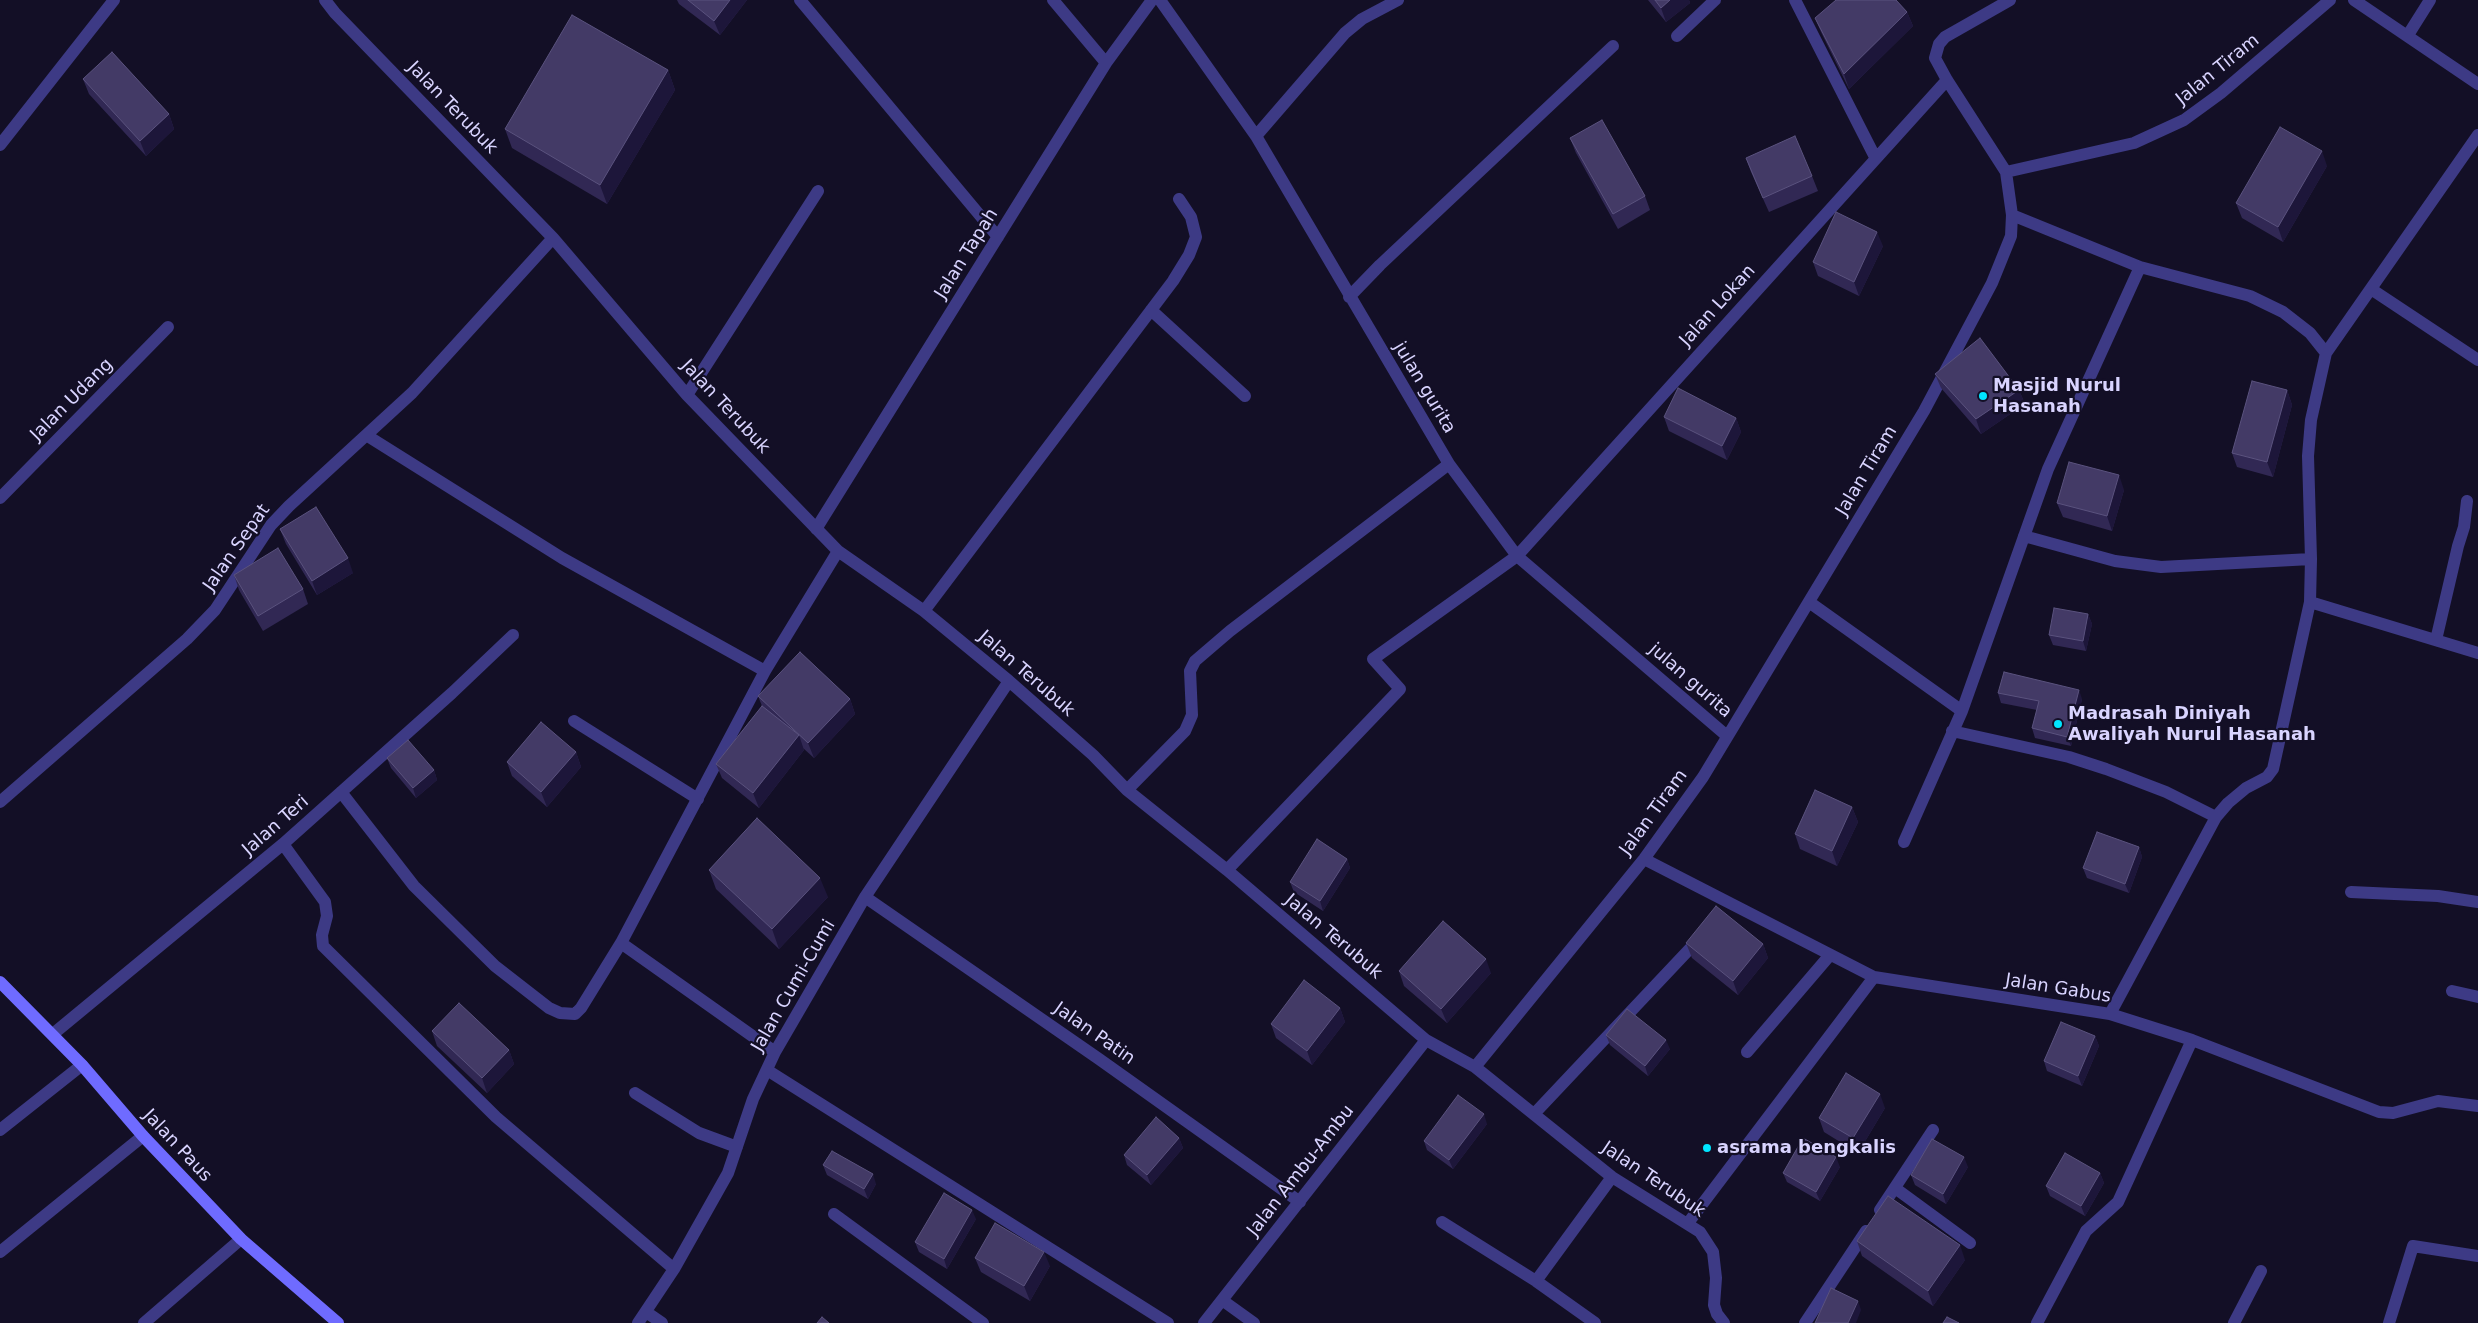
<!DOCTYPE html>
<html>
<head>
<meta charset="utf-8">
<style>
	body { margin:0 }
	canvas { display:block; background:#130f26 }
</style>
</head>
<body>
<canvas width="2478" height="1323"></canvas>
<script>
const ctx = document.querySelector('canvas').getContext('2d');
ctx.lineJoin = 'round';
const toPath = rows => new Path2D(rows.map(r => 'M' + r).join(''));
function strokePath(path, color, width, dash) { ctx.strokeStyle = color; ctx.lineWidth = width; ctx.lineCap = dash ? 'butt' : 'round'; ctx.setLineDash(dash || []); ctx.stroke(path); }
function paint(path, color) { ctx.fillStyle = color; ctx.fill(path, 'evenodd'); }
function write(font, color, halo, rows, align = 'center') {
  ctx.font = font + ' "DejaVu Sans",sans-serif'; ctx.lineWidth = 4.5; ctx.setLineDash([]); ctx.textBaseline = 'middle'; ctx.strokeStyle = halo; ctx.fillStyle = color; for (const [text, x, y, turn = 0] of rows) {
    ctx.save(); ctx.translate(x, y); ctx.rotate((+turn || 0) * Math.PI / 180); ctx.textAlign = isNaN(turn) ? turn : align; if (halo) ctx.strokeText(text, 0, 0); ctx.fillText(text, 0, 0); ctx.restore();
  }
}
const street = toPath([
	[325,0,335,13,553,238,687,395,838,551,924,611,1009,681,1093,755,1127,790,1227,870,1426,1040,1475,1067,1612,1177,1700,1232,1713,1252,1716,1278,1714,1305,1717,1314,1724,1323],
	[800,0,998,237],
	[1053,0,1106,63],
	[1160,0,1256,136,1449,464,1517,556,1727,736],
	[1795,0,1875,157],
	[2354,0,2478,84],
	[2408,35,2430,0],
	[1677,36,1715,0],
	[1256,136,1345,33,1362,19,1398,0],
	[0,145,114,0],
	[2006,172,1947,80,1935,58,1939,44,1945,37,2010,0],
	[2012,215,2140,267,2250,296,2283,312,2310,333,2326,353],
	[2371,289,2478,360],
	[1349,297,1380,265,1613,46],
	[1151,310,1245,396],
	[687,395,818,191],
	[366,435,562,558,765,671],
	[0,498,168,327],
	[816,529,1106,63,1152,0],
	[2024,536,2115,561,2161,567,2311,559],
	[1809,602,1962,711],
	[2310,602,2478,653],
	[924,611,1173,281,1189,255,1196,237,1191,217,1179,199],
	[2436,640,2458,546,2464,527,2467,501],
	[574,721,698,799],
	[1952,731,2069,757,2106,769,2166,792,2216,817],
	[1127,790,1185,731,1192,715,1190,671,1195,661,1230,631,1449,464],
	[341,792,414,886,495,966,549,1008,560,1013,575,1014,581,1008,621,943,765,671,838,551],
	[0,802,187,639,215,610,271,525,289,506,412,393,553,238],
	[1904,842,1962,711,2048,469,2140,267],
	[283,844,325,902,327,916,322,935,323,946,496,1117,674,1269],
	[1644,859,1874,977,2110,1014,2192,1040,2379,1112,2393,1113,2438,1101,2478,1106],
	[1227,870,1400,689,1373,659,1517,556,1947,80],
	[2351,892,2438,896,2478,902],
	[865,897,1099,1059,1300,1202],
	[621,943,775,1052],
	[2452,991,2478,997],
	[2110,1014,2216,817,2228,803,2246,788,2267,777,2273,769,2310,602,2311,559,2308,456,2311,420,2326,353,2478,135],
	[53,1034,283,844,452,693,513,635],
	[1747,1052,1830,955],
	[1475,1067,1644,859,1703,777,1924,411,1992,283,2011,236,2012,215,2006,172,2134,143,2184,120,2221,93,2330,0],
	[767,1070,1168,1323],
	[635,1093,699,1133,737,1147],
	[1534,1114,1699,939],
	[0,1130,82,1065],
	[1895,1188,1970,1243],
	[1880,1210,1933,1130],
	[834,1214,983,1323],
	[1442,1222,1536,1281,1595,1323],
	[1688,1223,1874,977],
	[0,1252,143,1136],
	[1536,1281,1612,1177],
	[1222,1300,1254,1323],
	[646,1312,662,1323],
	[144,1323,241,1239],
	[638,1323,674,1269,728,1173,753,1099,775,1052,865,897,1009,681],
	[1204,1323,1426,1040],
	[1805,1323,1866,1231],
	[2037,1323,2086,1231,2118,1202,2192,1040],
	[2234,1323,2261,1271],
	[2389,1323,2413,1246,2478,1256]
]);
const secondary = toPath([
	[0,982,82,1065,143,1136,241,1239,338,1323]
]);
const wall = toPath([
	[677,0,747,0,720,35,679,4],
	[1648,0,1689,0,1690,3,1666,22],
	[1907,12,1913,26,1849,89,1821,32,1815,18],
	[668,70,675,90,607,204,512,148,505,129],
	[83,79,169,114,174,129,146,156,89,94],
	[1570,138,1645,196,1650,210,1618,229,1576,153],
	[1746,158,1812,176,1818,191,1769,212,1751,172],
	[2327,166,2283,242,2242,218,2236,203],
	[1883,246,1859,296,1818,276,1813,262],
	[1935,374,2019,390,2025,404,1981,434,1941,388],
	[2287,390,2292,405,2273,477,2237,467,2232,453],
	[1664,417,1736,418,1741,432,1727,460,1669,431],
	[2124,490,2112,531,2063,517,2057,503],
	[280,529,353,573,317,595,286,544],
	[234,575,303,589,308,604,263,631,239,590],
	[2088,614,2092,624,2086,651,2053,645,2049,635],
	[1998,693,2082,699,2071,746,2035,738,2032,728,2037,710,2001,703],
	[758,696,850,699,855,714,814,758,803,748,804,750,759,808,722,778,716,764,762,706],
	[576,752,581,767,547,807,512,776,507,762],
	[387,758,434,770,437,780,416,798,391,768],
	[1852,807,1858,822,1837,866,1800,849,1795,834],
	[2139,847,2142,857,2129,893,2087,878,2083,868],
	[1347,859,1350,868,1323,911,1294,892,1290,882],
	[709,870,828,897,779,949,716,889],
	[1686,943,1763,944,1768,958,1738,995,1692,958],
	[1399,971,1491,973,1447,1023,1404,986],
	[1340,1008,1345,1022,1312,1065,1276,1038,1271,1024],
	[432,1031,509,1050,514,1064,487,1093,437,1046],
	[1606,1035,1670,1049,1648,1076,1610,1045],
	[2095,1036,2099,1046,2082,1086,2047,1071,2044,1061],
	[1885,1108,1858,1153,1824,1132,1819,1118],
	[1487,1124,1453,1169,1427,1150,1424,1141],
	[1179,1138,1183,1148,1151,1185,1127,1165,1124,1155],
	[823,1165,876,1184,868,1199,827,1175],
	[1840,1167,1820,1201,1787,1182,1783,1173],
	[1968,1167,1946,1204,1915,1185,1911,1175],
	[2100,1173,2104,1183,2085,1216,2050,1196,2046,1186],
	[976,1219,947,1269,919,1252,915,1242],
	[1857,1241,1965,1260,1933,1306,1862,1256],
	[975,1258,1050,1266,1030,1301,981,1272]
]);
const shadedWall = toPath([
	[730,0,747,0,720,35,714,21],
	[1670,0,1689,0,1690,3,1666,22,1661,8],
	[1907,12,1913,26,1849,89,1844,74],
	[668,70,675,90,607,204,600,185],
	[169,114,174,129,146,156,140,141],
	[2322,151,2327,166,2283,242,2278,227],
	[1877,232,1883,246,1859,296,1854,282],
	[2019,390,2025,404,1981,434,1976,419],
	[2287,390,2292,405,2273,477,2267,462],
	[1736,418,1741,432,1727,460,1722,446],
	[2119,475,2124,490,2112,531,2107,516],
	[348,558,353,573,317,595,312,581],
	[2088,614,2092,624,2086,651,2083,641],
	[2079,690,2082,699,2071,746,2067,737],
	[850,699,855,714,814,758,808,743],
	[799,735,804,750,759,808,753,793],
	[576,752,581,767,547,807,541,792],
	[434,770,437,780,416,798,413,788],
	[1852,807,1858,822,1837,866,1832,851],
	[2139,847,2142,857,2129,893,2125,884],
	[1347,859,1350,868,1323,911,1320,901],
	[820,878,828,897,779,949,772,929],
	[1763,944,1768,958,1738,995,1733,981],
	[1486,959,1491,973,1447,1023,1441,1009],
	[1340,1008,1345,1022,1312,1065,1307,1051],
	[2095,1036,2099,1046,2082,1086,2078,1076],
	[1666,1040,1670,1049,1648,1076,1645,1066],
	[509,1050,514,1064,487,1093,482,1078],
	[1880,1094,1885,1108,1858,1153,1853,1138],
	[1484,1114,1487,1124,1453,1169,1449,1160],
	[1179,1138,1183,1148,1151,1185,1147,1175],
	[1836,1157,1840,1167,1820,1201,1816,1192],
	[1964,1157,1968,1167,1946,1204,1943,1194],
	[2100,1173,2104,1183,2085,1216,2081,1206],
	[873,1174,876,1184,868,1199,864,1189],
	[972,1210,976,1219,947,1269,944,1259],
	[1960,1245,1965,1260,1933,1306,1928,1291],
	[1044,1252,1050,1266,1030,1301,1024,1286],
	[1858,1301,1861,1310,1856,1323,1848,1323]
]);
const building = toPath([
	[688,0,730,0,714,21,688,0],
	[1655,0,1670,0,1661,8,1655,0],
	[1836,0,1896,0,1907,12,1844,74,1815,18,1836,0],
	[572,15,668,70,600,185,505,129,572,15],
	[112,52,169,114,140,141,83,79,112,52],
	[1602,120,1645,196,1613,214,1570,138,1602,120],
	[2280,127,2322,151,2278,227,2236,203,2280,127],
	[1795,136,1812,176,1763,198,1746,158,1795,136],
	[1836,212,1877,232,1854,282,1813,262,1836,212],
	[1980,338,2019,390,1976,419,1935,374,1980,338],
	[2252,381,2287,390,2267,462,2232,453,2252,381],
	[1678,388,1736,418,1722,446,1664,417,1678,388],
	[2069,462,2119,475,2107,516,2057,503,2069,462],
	[316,507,348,558,312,581,280,529,316,507],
	[278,548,303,589,258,616,234,575,278,548],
	[2054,608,2088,614,2083,641,2049,635,2054,608],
	[800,652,850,699,808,743,758,696,800,652],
	[2004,672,2079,690,2067,737,2032,728,2039,701,1998,693,2004,672],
	[762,706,799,735,753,793,716,764,762,706],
	[541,722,576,752,541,792,507,762,541,722],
	[408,740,434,770,413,788,387,758,408,740],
	[1815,790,1852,807,1832,851,1795,834,1815,790],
	[757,818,820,878,772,929,709,870,757,818],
	[2097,832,2139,847,2125,884,2083,868,2097,832],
	[1317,839,1347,859,1320,901,1290,882,1317,839],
	[1716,906,1763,944,1733,981,1686,943,1716,906],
	[1443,921,1486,959,1441,1009,1399,971,1443,921],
	[1304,980,1340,1008,1307,1051,1271,1024,1304,980],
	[459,1003,509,1050,482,1078,432,1031,459,1003],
	[1627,1009,1666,1040,1645,1066,1606,1035,1627,1009],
	[2061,1022,2095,1036,2078,1076,2044,1061,2061,1022],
	[1846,1073,1880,1094,1853,1138,1819,1118,1846,1073],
	[1458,1095,1484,1114,1449,1160,1424,1141,1458,1095],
	[1156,1117,1179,1138,1147,1175,1124,1155,1156,1117],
	[1803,1138,1836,1157,1816,1192,1783,1173,1803,1138],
	[1932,1139,1964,1157,1943,1194,1911,1175,1932,1139],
	[832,1151,873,1174,864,1189,823,1165,832,1151],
	[2065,1153,2100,1173,2081,1206,2046,1186,2065,1153],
	[944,1193,972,1210,944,1259,915,1242,944,1193],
	[1888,1196,1960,1245,1928,1291,1857,1241,1888,1196],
	[995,1223,1044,1252,1024,1286,975,1258,995,1223],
	[1831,1288,1858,1301,1848,1323,1815,1323,1831,1288],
	[822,1317,829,1323,817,1323,822,1317],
	[1947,1317,1959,1323,1943,1323,1947,1317]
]);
const markers = [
	[1983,396,5,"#00e5ff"],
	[2058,724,5,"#00e5ff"],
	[1707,1148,5,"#00e5ff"]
];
const streetNames = [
	["Jalan Tiram",2218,70,-39],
	["Jalan Terubuk",452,108,46],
	["Jalan Tapah",967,254,-58],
	["Jalan Lokan",1718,306,-48],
	["julan gurita",1424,388,59],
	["Jalan Udang",72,400,-45],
	["Jalan Terubuk",725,407,47],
	["Jalan Tiram",1867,471,-59],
	["Jalan Sepat",237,548,-55],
	["Jalan Terubuk",1026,674,41],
	["julan gurita",1690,681,41],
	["Jalan Tiram",1654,813,-54],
	["Jalan Teri",276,826,-41],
	["Jalan Terubuk",1333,937,40],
	["Jalan Cumi-Cumi",794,986,-60],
	["Jalan Gabus",2058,989,9],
	["Jalan Patin",1094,1034,35],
	["Jalan Paus",177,1146,47],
	["Jalan Ambu-Ambu",1301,1171,-52],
	["Jalan Terubuk",1653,1180,34]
];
const poiNames = [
	["Masjid Nurul",1993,386],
	["Hasanah",1993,407],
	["Madrasah Diniyah",2068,714],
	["Awaliyah Nurul Hasanah",2068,735],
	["asrama bengkalis",1717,1148]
];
strokePath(street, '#3d3a85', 12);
strokePath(secondary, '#6f6bff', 12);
paint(wall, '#312854');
paint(shadedWall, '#1d163a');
paint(building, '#433a66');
strokePath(building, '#5a527e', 1);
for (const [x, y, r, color] of markers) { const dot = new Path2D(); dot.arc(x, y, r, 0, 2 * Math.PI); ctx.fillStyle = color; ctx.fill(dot); strokePath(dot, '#130f26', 2); }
write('18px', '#d9d4ff', '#130f26', streetNames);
write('bold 18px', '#d9d4ff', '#130f26', poiNames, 'left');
</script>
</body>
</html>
